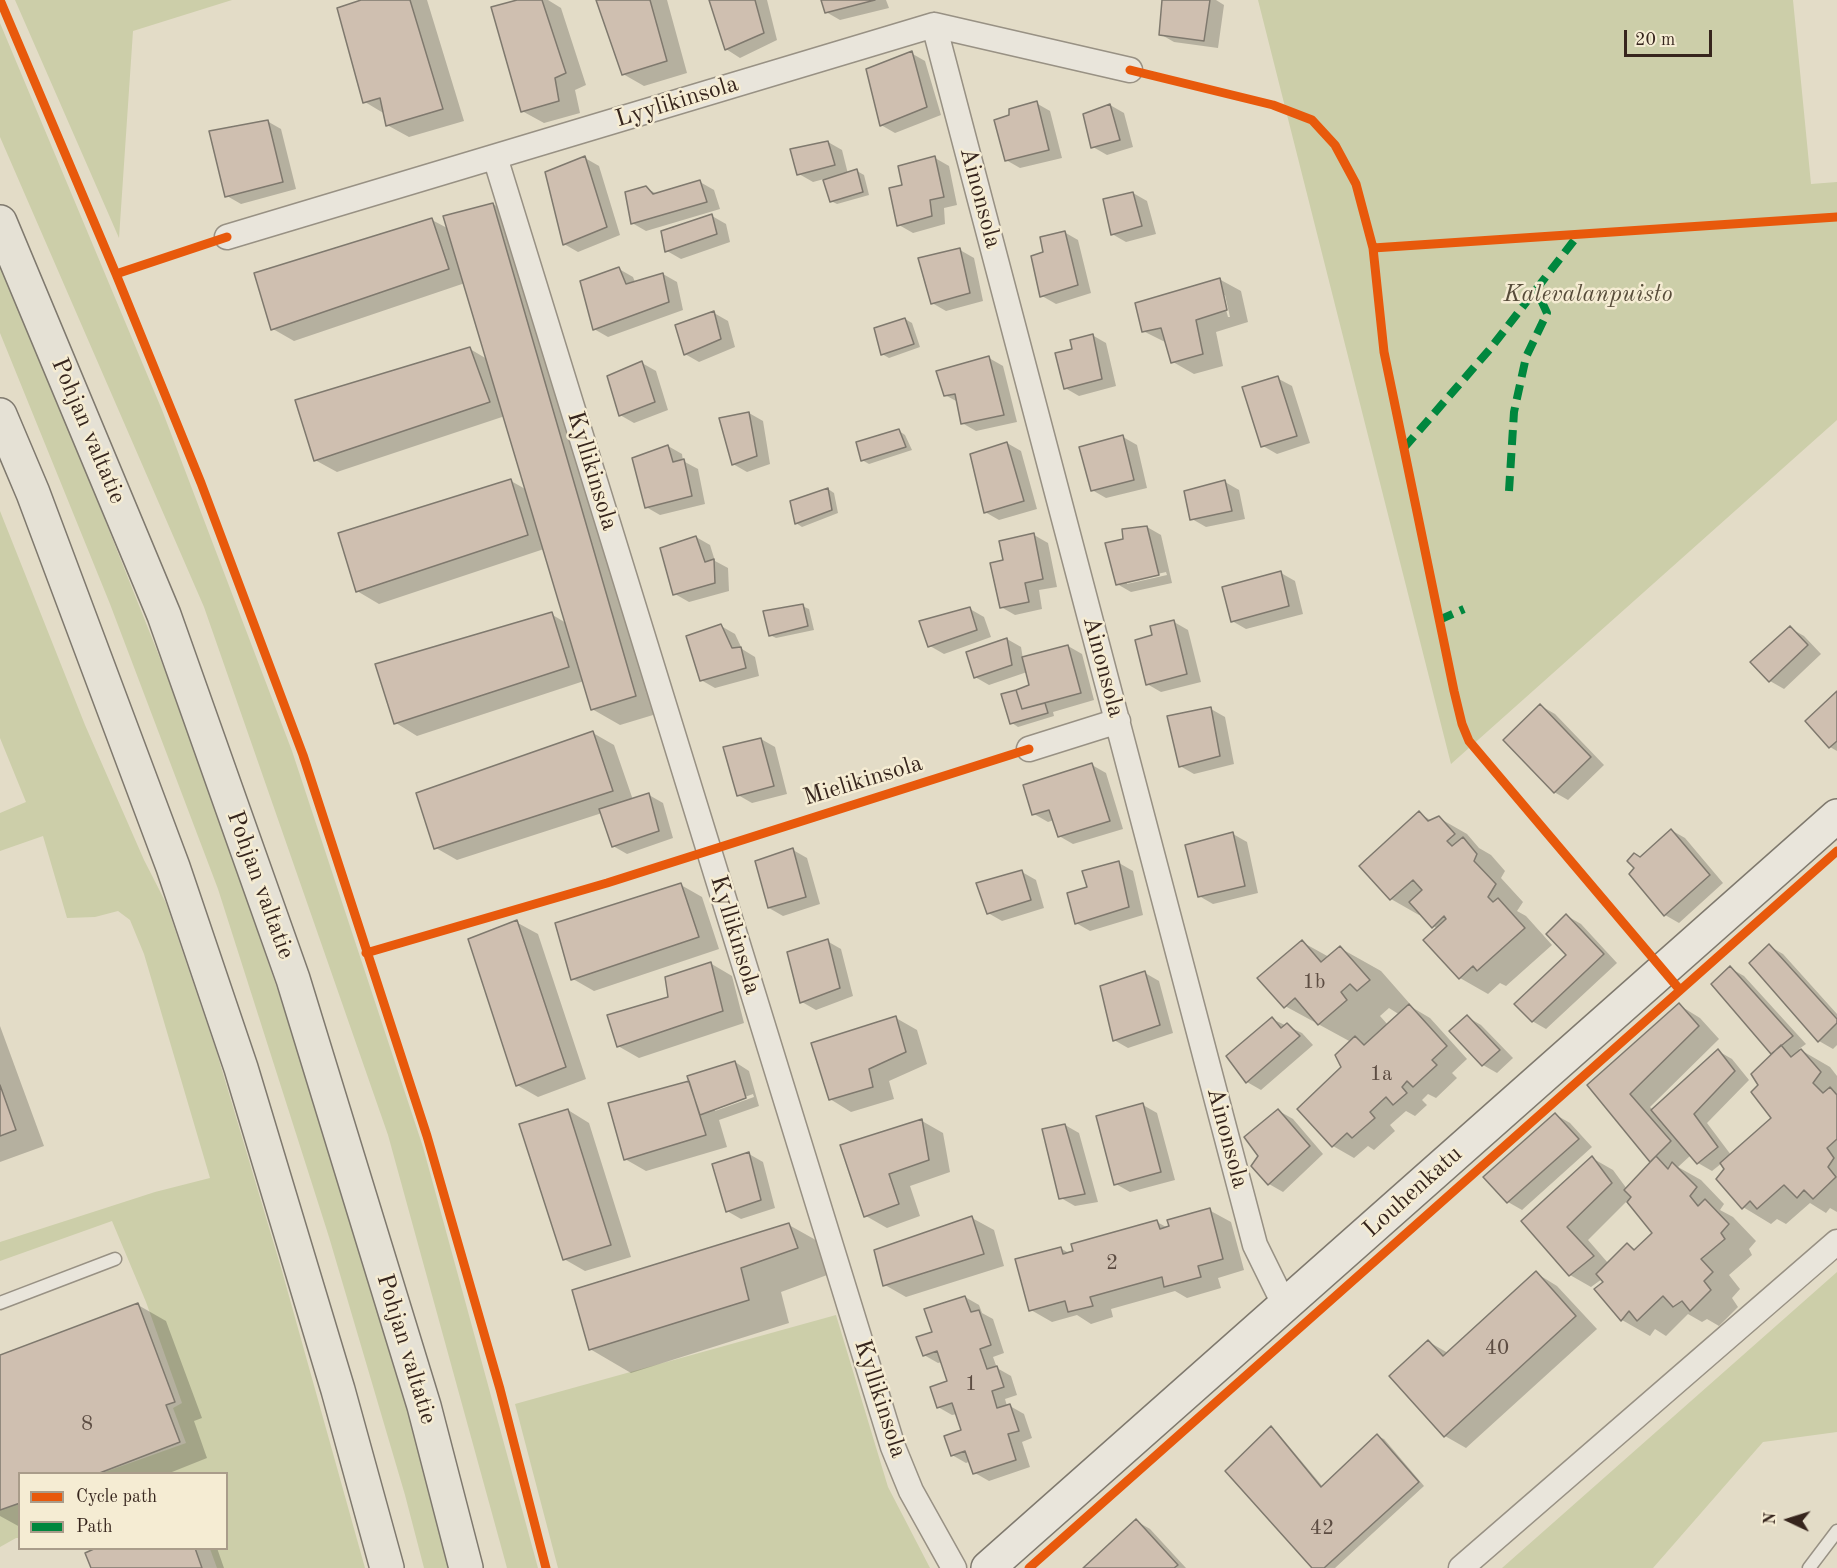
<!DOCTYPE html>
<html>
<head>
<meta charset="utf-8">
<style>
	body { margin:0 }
	#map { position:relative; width:1837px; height:1568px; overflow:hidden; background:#e3dcc7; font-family:"Old Standard TT",serif }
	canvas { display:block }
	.legend { position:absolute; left:18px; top:1472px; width:210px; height:78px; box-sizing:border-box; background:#f5ecd3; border:2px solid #a99c8a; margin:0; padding:8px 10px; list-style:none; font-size:18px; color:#36251d }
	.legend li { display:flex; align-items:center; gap:12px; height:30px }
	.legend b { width:30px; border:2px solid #a99c8a }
	.north { position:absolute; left:1759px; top:1490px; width:60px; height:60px; -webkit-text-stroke:4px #f5ecd3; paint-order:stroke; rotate:274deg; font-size:16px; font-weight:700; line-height:24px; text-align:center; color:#36251d }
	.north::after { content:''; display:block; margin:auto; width:21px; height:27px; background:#36251d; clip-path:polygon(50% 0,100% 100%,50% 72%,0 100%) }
	.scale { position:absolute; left:1624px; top:30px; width:88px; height:27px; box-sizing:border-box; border:3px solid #36251d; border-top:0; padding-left:8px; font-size:18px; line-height:21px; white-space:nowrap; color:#36251d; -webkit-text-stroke:4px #f5ecd3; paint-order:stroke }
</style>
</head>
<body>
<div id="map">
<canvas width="1837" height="1568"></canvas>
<ul class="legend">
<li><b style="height:8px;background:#e8590c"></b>Cycle path</li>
<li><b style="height:8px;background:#00873e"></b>Path</li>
</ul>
<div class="north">N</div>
<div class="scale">20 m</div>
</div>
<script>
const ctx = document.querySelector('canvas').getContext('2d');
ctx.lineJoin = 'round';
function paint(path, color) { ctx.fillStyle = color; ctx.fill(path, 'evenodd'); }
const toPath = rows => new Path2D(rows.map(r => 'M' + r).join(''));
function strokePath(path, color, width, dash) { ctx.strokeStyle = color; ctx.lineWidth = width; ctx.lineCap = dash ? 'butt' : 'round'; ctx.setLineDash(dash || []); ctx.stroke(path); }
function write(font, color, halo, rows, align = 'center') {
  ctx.font = font + ' "Old Standard TT",serif'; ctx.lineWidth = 5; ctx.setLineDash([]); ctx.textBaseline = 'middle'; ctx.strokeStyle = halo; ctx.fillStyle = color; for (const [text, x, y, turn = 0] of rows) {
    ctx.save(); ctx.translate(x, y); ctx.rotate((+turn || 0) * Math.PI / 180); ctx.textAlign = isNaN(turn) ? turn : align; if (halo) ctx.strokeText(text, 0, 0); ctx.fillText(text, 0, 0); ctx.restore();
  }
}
const green = toPath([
	[15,0,232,0,133,31,119,238],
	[1258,0,1793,0,1811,184,1837,182,1837,420,1451,764],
	[0,23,162,410,292,751,423,1147,538,1568,507,1568,388,1135,204,607,0,137],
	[0,264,40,357,189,731,309,1082,409,1409,450,1568,424,1568,405,1495,329,1237,218,889,110,604,0,333],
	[0,511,85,725,144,860,166,903,216,1050,282,1271,365,1568,217,1568,210,1549,226,1548,226,1474,102,1473,186,1443,173,1408,182,1403,146,1302,112,1221,0,1261,0,1242,155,1192,210,1178,144,954,130,920,118,911,95,917,67,918,43,836,0,851,0,813,26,802,0,738],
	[1837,1272,1837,1432,1763,1442,1653,1568,1502,1568],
	[836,1315,888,1487,930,1568,558,1568,515,1404],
	[19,1503,19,1538,16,1538,0,1547,0,1510]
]);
const shadow = toPath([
	[365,0,427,0,464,121,409,137,387,125,385,114,365,102],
	[523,0,548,0,561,8,586,85,575,90,580,113,544,123,522,111],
	[600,0,667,0,687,73,644,86,623,74],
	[711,0,767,0,777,40,740,58,726,49],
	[823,0,886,0,889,8,840,20,826,12],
	[1164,0,1216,0,1224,5,1218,48,1174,42,1160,34],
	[911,53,925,61,941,115,895,133,881,125],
	[1036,103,1050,111,1062,158,1020,168,1006,160],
	[1110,105,1124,113,1133,147,1107,155,1093,147],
	[267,121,281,129,296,189,241,204,227,196],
	[828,142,842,150,848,174,857,171,864,175,869,195,837,204,831,201,824,179,813,182,799,174],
	[585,158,599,166,620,235,578,252,564,244],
	[935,158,949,166,957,205,944,208,945,224,913,233,899,225,904,186],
	[700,182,714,190,720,209,646,231,632,223,646,188,657,194],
	[1133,193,1147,201,1156,234,1126,242,1112,234],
	[493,204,521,221,663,712,620,725,592,709,584,681,417,736,396,723,551,614,566,623,544,549,379,604,357,591,511,481,527,490,505,416,337,472,315,460,470,349,487,359,465,283,294,341,273,329,432,220,449,229],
	[712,216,726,224,730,242,681,259,667,251],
	[1064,232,1078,240,1091,293,1056,304,1042,296,1045,253],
	[960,250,974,258,983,301,946,311,932,303],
	[619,269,633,277,635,282,663,274,677,282,683,310,608,337,594,329],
	[1219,279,1241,291,1248,322,1216,332,1223,366,1194,374,1173,362,1167,343,1143,331],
	[1222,295,1225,295,1230,317,1228,317],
	[714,313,728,321,735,347,699,362,685,354],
	[905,319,912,323,920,347,889,358,882,354],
	[1092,335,1106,343,1116,386,1079,396,1065,388,1074,351],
	[989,358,1003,366,1017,422,976,431,962,423,958,402,945,395],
	[642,363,656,371,668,410,634,423,620,415],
	[1277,378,1292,386,1310,443,1277,454,1263,446],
	[749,413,763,421,770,464,747,472,733,464],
	[899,431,905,435,912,450,869,464,862,460],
	[1123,437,1137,445,1147,488,1106,498,1092,490],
	[1007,443,1021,451,1037,509,999,520,985,512],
	[668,446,682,454,683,461,698,469,705,504,660,515,646,507],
	[1225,482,1239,490,1245,519,1206,527,1192,519],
	[828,489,834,493,838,513,802,527,796,523],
	[1147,527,1161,535,1172,583,1131,592,1117,584,1125,540],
	[1166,572,1167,575,1127,584,1127,581],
	[1034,535,1048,543,1057,587,1039,590,1042,609,1015,615,1001,607,1005,562],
	[696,537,710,545,715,561,728,568,729,591,689,602,675,594],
	[1281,573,1295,581,1303,614,1246,629,1232,621],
	[802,606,809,609,814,630,776,638,770,635],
	[970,609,984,617,991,637,944,654,930,646],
	[1174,622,1188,630,1201,682,1161,692,1147,684,1154,636],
	[721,626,735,634,742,649,755,657,759,676,715,688,701,680],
	[1790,628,1804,636,1821,654,1784,689,1770,681],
	[1007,639,1021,647,1023,659,1068,646,1082,654,1094,700,1053,712,1054,716,1018,727,1012,723,1031,686,1027,672,989,685,975,677],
	[1837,693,1837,751,1830,747,1807,721],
	[1541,706,1555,714,1604,765,1568,800,1554,792],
	[1211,709,1225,717,1234,764,1194,774,1180,766],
	[593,733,614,745,633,800,649,795,663,803,673,838,627,854,613,846,602,813,457,860,436,848],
	[761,739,775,747,787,794,752,803,738,795],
	[1092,765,1106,773,1123,829,1073,844,1059,836,1054,820,1048,822,1034,814],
	[1419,813,1432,821,1439,818,1467,834,1479,848,1491,855,1505,871,1501,878,1523,902,1517,911,1526,916,1552,945,1506,986,1500,983,1488,994,1460,978,1437,929,1421,913,1419,915,1391,899],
	[1671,830,1685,838,1723,883,1679,923,1665,915,1641,858],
	[1233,834,1247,842,1258,893,1213,904,1199,896],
	[793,850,807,858,820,904,783,916,769,908],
	[1119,863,1133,871,1143,915,1090,931,1076,923,1089,888],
	[1022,872,1036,880,1044,908,1002,921,988,913],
	[681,885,702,897,719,949,594,991,573,979],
	[1567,916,1581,924,1617,963,1546,1029,1532,1021,1568,955],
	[516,922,538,934,586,1079,538,1097,517,1085],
	[827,941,841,949,853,996,816,1010,802,1002],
	[1302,942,1329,957,1340,948,1381,971,1410,1004,1408,1005,1430,1018,1467,1059,1452,1073,1457,1078,1436,1098,1428,1094,1422,1100,1427,1105,1415,1116,1406,1111,1390,1125,1395,1131,1374,1150,1368,1146,1354,1158,1333,1146,1343,1068,1351,1042,1285,1006],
	[1389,1008,1400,1015,1388,1025,1380,1016],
	[1769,946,1783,954,1837,1014,1837,1045,1833,1049,1819,1041,1751,963],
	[710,963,732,976,744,1023,639,1058,618,1046],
	[1730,968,1744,976,1806,1044,1799,1049,1830,1067,1837,1076,1837,1212,1830,1208,1826,1213,1810,1203,1786,1224,1777,1219,1771,1224,1743,1207,1722,1163,1712,1171,1698,1163,1691,1155,1678,1167,1701,1180,1724,1204,1720,1210,1733,1217,1756,1241,1749,1249,1752,1255,1729,1275,1740,1289,1732,1298,1738,1307,1719,1326,1707,1319,1702,1322,1688,1314,1666,1336,1655,1329,1650,1336,1622,1320,1596,1289,1605,1282,1602,1279,1591,1287,1570,1275,1523,1221,1592,1158,1613,1170,1627,1189,1652,1162,1589,1085,1679,1005,1700,1018,1719,1039,1650,1107,1653,1110,1718,1051,1732,1059,1749,1080,1707,1123,1731,1155,1773,1118,1760,1085,1774,1054],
	[1627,1201,1654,1234,1636,1250,1627,1244,1608,1263,1588,1240],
	[1145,973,1159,981,1173,1033,1128,1048,1114,1040],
	[1467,1017,1481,1025,1513,1058,1497,1073,1483,1065,1451,1031],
	[896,1018,917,1030,927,1064,889,1081,894,1099,851,1112,830,1099],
	[1272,1019,1302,1033,1313,1045,1261,1090,1247,1082],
	[0,1026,44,1146,0,1162],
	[735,1062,749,1071,759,1106,719,1120,727,1147,646,1171,625,1159,690,1082],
	[753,1094,754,1097,715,1111,715,1108],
	[1143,1105,1157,1113,1175,1180,1130,1192,1116,1184],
	[568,1110,589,1123,631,1257,585,1271,564,1259],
	[1279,1111,1293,1119,1323,1154,1283,1192,1269,1184,1253,1166,1260,1156],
	[1556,1115,1570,1123,1592,1147,1522,1210,1508,1202,1486,1177],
	[922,1121,943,1133,950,1172,910,1186,920,1216,887,1228,866,1216,842,1146],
	[1065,1125,1079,1133,1098,1202,1075,1206,1061,1198],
	[749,1154,763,1162,775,1208,741,1219,727,1211],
	[1209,1210,1231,1222,1244,1270,1218,1278,1221,1288,1187,1298,1175,1291,1111,1309,1113,1317,1091,1324,1077,1315,1052,1322,1031,1310,1060,1248,1069,1253,1157,1222,1168,1228],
	[972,1218,994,1230,1004,1266,906,1297,885,1285],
	[789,1225,830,1248,838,1271,781,1292,789,1323,631,1373,590,1349],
	[1536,1273,1557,1286,1597,1329,1466,1448,1445,1436,1429,1342,1448,1353],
	[965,1297,979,1305,982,1313,993,1319,1004,1353,993,1357,997,1368,1011,1376,1017,1395,1005,1399,1007,1406,1010,1406,1024,1414,1032,1438,1022,1442,1030,1467,989,1481,975,1473,971,1461,966,1463,952,1455,963,1431,957,1414,952,1415,938,1407,948,1382,942,1362,938,1363,924,1355,934,1333],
	[138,1305,166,1321,202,1418,194,1421,207,1458,167,1474,20,1474,20,1527,0,1516,0,1357],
	[1271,1428,1277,1432,1323,1487,1377,1436,1384,1439,1424,1486,1335,1568,1314,1568],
	[1136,1521,1150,1529,1186,1568,1085,1568],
	[101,1548,217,1548,224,1568,92,1568]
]);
const building = toPath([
	[361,0,410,0,443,109,386,126,380,98,363,103,337,8,361,0],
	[517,0,542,0,566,73,555,78,559,101,521,112,491,7,517,0],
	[596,0,650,0,667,61,622,75,596,0],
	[709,0,755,0,764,33,725,50,709,0],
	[821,0,875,0,825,13,821,0],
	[1162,0,1210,0,1204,41,1159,35,1162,0],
	[912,51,927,107,880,126,866,69,912,51],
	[1037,101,1049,150,1005,161,994,120,1009,115,1009,109,1037,101],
	[1110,104,1120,140,1091,148,1083,114,1110,104],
	[268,120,283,182,225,197,209,131,268,120],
	[828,141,835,165,797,175,790,149,828,141],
	[585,156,607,227,563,245,545,172,585,156],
	[935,156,944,197,930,200,932,216,897,226,889,188,902,185,898,166,935,156],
	[857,169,863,192,830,202,823,180,857,169],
	[700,180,707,202,631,224,625,192,646,186,653,194,700,180],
	[1133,192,1142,226,1111,235,1103,199,1133,192],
	[493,203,636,696,591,710,443,216,493,203],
	[712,214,717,234,665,252,661,231,712,214],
	[432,218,449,269,271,330,254,273,432,218],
	[1065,231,1078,285,1040,297,1031,256,1043,252,1040,237,1065,231],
	[960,248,970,293,931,304,918,258,960,248],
	[619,267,626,284,663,273,669,302,593,330,580,281,619,267],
	[1220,278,1227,310,1196,320,1203,354,1171,363,1161,328,1142,332,1135,303,1220,278],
	[714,311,721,339,684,355,675,325,714,311],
	[905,318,914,344,881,355,874,328,905,318],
	[1093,334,1102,379,1064,389,1055,353,1072,349,1070,340,1093,334],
	[470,347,490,402,314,461,295,400,470,347],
	[989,356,1004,415,961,424,955,394,944,396,936,371,989,356],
	[642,361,655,402,619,416,607,376,642,361],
	[1278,376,1297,436,1261,447,1242,387,1278,376],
	[749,412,757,456,732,465,719,418,749,412],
	[899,429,906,447,861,461,856,442,899,429],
	[1123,435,1134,480,1091,491,1079,447,1123,435],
	[1007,442,1024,501,984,513,970,454,1007,442],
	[668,445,673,462,684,459,692,496,645,508,632,458,668,445],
	[511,479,528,535,356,592,338,533,511,479],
	[1225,480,1232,511,1190,520,1184,491,1225,480],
	[828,488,832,510,795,524,790,501,828,488],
	[1147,526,1159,575,1116,585,1105,543,1123,539,1122,529,1147,526],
	[1034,533,1043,579,1025,583,1029,602,1000,608,990,563,1003,560,999,541,1034,533],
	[696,536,705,562,714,559,715,583,673,595,660,548,696,536],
	[1281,571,1289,606,1231,622,1222,587,1281,571],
	[803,604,808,626,769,636,763,611,803,604],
	[970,607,977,630,928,647,919,621,970,607],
	[552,612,569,667,394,724,375,664,552,612],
	[1174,620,1187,674,1146,685,1135,640,1152,635,1150,626,1174,620],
	[721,624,732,648,741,647,746,668,700,681,686,636,721,624],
	[1790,626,1808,645,1769,682,1750,662,1790,626],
	[1007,638,1012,665,974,678,966,652,1007,638],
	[1068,645,1081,693,1022,709,1016,690,1029,685,1022,657,1068,645],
	[1016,690,1022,709,1045,703,1048,713,1010,724,1001,694,1016,690],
	[1837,691,1837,741,1829,748,1805,721,1837,691],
	[1540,704,1591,757,1554,793,1503,740,1540,704],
	[1211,707,1220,756,1179,767,1167,716,1211,707],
	[593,731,613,791,434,849,416,793,593,731],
	[761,738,774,786,737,796,723,747,761,738],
	[1092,763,1110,821,1058,837,1049,810,1032,815,1023,785,1092,763],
	[649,793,659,831,612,847,599,809,649,793],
	[1419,811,1428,821,1439,816,1455,834,1447,841,1452,846,1463,837,1477,854,1474,861,1496,884,1488,897,1493,902,1498,898,1525,928,1477,971,1473,966,1459,979,1423,940,1446,919,1444,916,1432,928,1409,902,1422,890,1413,880,1390,900,1359,866,1419,811],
	[1671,829,1710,875,1664,916,1629,874,1634,868,1627,861,1634,853,1640,857,1671,829],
	[1233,832,1245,886,1198,897,1185,845,1233,832],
	[793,848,806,897,768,908,755,861,793,848],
	[1119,861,1129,907,1075,924,1067,893,1087,887,1082,871,1119,861],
	[1022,870,1031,900,987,914,976,883,1022,870],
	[681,883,699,937,571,980,555,923,681,883],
	[1566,914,1604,954,1532,1022,1514,1004,1566,955,1546,934,1566,914],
	[517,920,566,1067,516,1086,468,939,517,920],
	[828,939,840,988,800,1003,787,952,828,939],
	[1302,940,1321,962,1340,946,1370,980,1357,991,1350,984,1341,992,1347,1000,1318,1025,1295,998,1284,1008,1257,978,1302,940],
	[1769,944,1837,1019,1837,1023,1818,1042,1749,963,1769,944],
	[711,962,723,1011,617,1047,607,1015,668,997,665,977,711,962],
	[1730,966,1793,1036,1771,1054,1711,984,1730,966],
	[1145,971,1160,1025,1113,1041,1100,986,1145,971],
	[1679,1003,1699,1026,1630,1094,1671,1141,1650,1162,1587,1085,1679,1003],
	[1409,1004,1447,1046,1432,1060,1437,1065,1413,1087,1407,1081,1402,1087,1407,1093,1393,1105,1386,1097,1370,1112,1375,1118,1352,1138,1347,1133,1332,1147,1297,1109,1341,1067,1335,1055,1355,1036,1364,1045,1409,1004],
	[1467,1015,1500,1050,1482,1066,1449,1031,1467,1015],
	[896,1016,906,1052,869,1069,873,1087,829,1100,811,1043,896,1016],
	[1272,1017,1281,1028,1287,1023,1300,1036,1246,1083,1226,1056,1272,1017],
	[1781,1045,1791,1057,1801,1049,1821,1072,1813,1083,1823,1093,1830,1087,1837,1095,1837,1139,1827,1148,1834,1158,1828,1167,1836,1177,1813,1199,1804,1190,1797,1198,1784,1185,1757,1209,1750,1201,1742,1209,1716,1179,1724,1169,1720,1163,1771,1118,1751,1092,1758,1085,1751,1074,1781,1045],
	[1718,1049,1735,1071,1694,1114,1718,1147,1697,1164,1651,1110,1718,1049],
	[735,1061,746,1098,700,1115,687,1076,735,1061],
	[689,1081,706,1135,624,1160,608,1103,689,1081],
	[0,1085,16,1130,0,1136,0,1085],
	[1143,1103,1161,1172,1114,1185,1096,1116,1143,1103],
	[568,1109,611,1245,563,1260,519,1124,568,1109],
	[1278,1109,1310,1146,1268,1185,1251,1166,1258,1156,1244,1137,1278,1109],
	[1555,1113,1579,1139,1507,1203,1483,1177,1555,1113],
	[922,1119,929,1160,889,1174,899,1204,864,1217,840,1145,922,1119],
	[1065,1124,1085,1194,1059,1199,1042,1129,1065,1124],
	[749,1152,761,1200,726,1212,712,1164,749,1152],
	[1592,1156,1612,1183,1567,1227,1594,1256,1569,1276,1521,1221,1592,1156],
	[1656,1156,1668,1169,1672,1162,1697,1187,1690,1196,1698,1206,1705,1199,1729,1224,1721,1233,1725,1239,1701,1259,1713,1272,1704,1281,1711,1290,1690,1311,1682,1301,1673,1307,1663,1296,1637,1321,1629,1311,1621,1321,1594,1289,1603,1282,1596,1274,1627,1243,1634,1250,1652,1233,1627,1202,1631,1197,1624,1190,1656,1156],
	[1210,1208,1223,1259,1198,1266,1201,1277,1164,1287,1162,1277,1090,1297,1093,1306,1068,1312,1065,1301,1029,1311,1015,1259,1061,1247,1063,1254,1073,1251,1071,1244,1157,1220,1160,1229,1169,1226,1167,1220,1210,1208],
	[972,1216,984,1254,883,1286,874,1250,972,1216],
	[789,1223,798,1248,741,1268,749,1300,589,1350,572,1290,789,1223],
	[1536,1271,1576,1316,1444,1437,1389,1376,1428,1340,1443,1356,1536,1271],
	[965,1296,971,1312,979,1310,991,1345,980,1349,987,1369,997,1366,1004,1387,992,1391,997,1408,1010,1404,1019,1431,1008,1434,1016,1460,973,1474,965,1451,951,1456,944,1436,961,1430,952,1403,937,1408,930,1387,947,1381,937,1351,923,1356,916,1337,932,1332,924,1309,965,1296],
	[138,1303,175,1402,166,1405,180,1442,97,1474,20,1474,20,1503,0,1510,0,1355,138,1303],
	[1271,1426,1321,1487,1377,1434,1419,1482,1324,1568,1312,1568,1225,1471,1271,1426],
	[1136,1519,1178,1565,1174,1568,1083,1568,1136,1519],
	[96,1548,195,1548,202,1568,91,1568,85,1553,96,1548]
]);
const lane = toPath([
	[0,1303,115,1259],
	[1809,1568,1837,1531]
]);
const street = toPath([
	[934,25,1255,1245,1285,1306],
	[495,157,893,1447,911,1491,954,1568],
	[227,237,934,25,1130,70],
	[1029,749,1118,721],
	[1461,1568,1837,1242]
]);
const secondary = toPath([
	[988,1568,1837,816]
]);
const highway = toPath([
	[0,222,164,615,293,979,424,1406,466,1568],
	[0,415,33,493,173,867,241,1068,338,1390,387,1568]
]);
const quiet = toPath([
	[1404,448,1490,349,1579,234],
	[1509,491,1514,412,1526,357,1547,313,1536,289],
	[1439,620,1464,609]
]);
const cycleway = toPath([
	[0,0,116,274,201,483,303,755,427,1136,500,1389,546,1568],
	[1130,70,1273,105,1312,120,1335,145,1356,184,1373,248,1384,352,1454,691,1462,724,1469,741,1680,990],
	[1373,248,1837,217],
	[116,274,227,237],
	[366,953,607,883,1029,749],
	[1029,1568,1837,851]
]);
const numberNames = [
	["1b",1314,982],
	["1a",1381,1074],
	["2",1112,1263],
	["40",1497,1348],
	["1",971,1384],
	["8",87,1424],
	["42",1322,1528]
];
const streetNames = [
	["Lyylikinsola",677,102,-17],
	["Ainonsola",980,198,75],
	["Pohjan valtatie",88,431,67],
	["Kyllikinsola",592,471,73],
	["Ainonsola",1103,667,75],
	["Mielikinsola",863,781,-17],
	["Pohjan valtatie",260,885,70],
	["Kyllikinsola",735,935,73],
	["Ainonsola",1227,1138,75],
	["Louhenkatu",1413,1192,-42],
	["Pohjan valtatie",406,1349,73],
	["Kyllikinsola",880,1399,72]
];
const parkNames = [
	["Kalevalanpuisto",1588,295]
];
paint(green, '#cccea9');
paint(shadow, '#0003');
paint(building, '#cfbfb0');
strokePath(building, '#7f796e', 1.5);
strokePath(lane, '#989184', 15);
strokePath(street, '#989184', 27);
strokePath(secondary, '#7f796e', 36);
strokePath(highway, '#7f796e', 36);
strokePath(lane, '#e9e5db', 12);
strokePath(street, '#e9e5db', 24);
strokePath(secondary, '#e9e5db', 33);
strokePath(highway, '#e5e1d5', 33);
strokePath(quiet, '#00873e', 8, [15, 8]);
strokePath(cycleway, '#e8590c', 9);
write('21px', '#5c4c42', null, numberNames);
write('24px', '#36251d', '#f5ecd3', streetNames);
write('italic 24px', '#574c3a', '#f5ecd3', parkNames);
</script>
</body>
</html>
